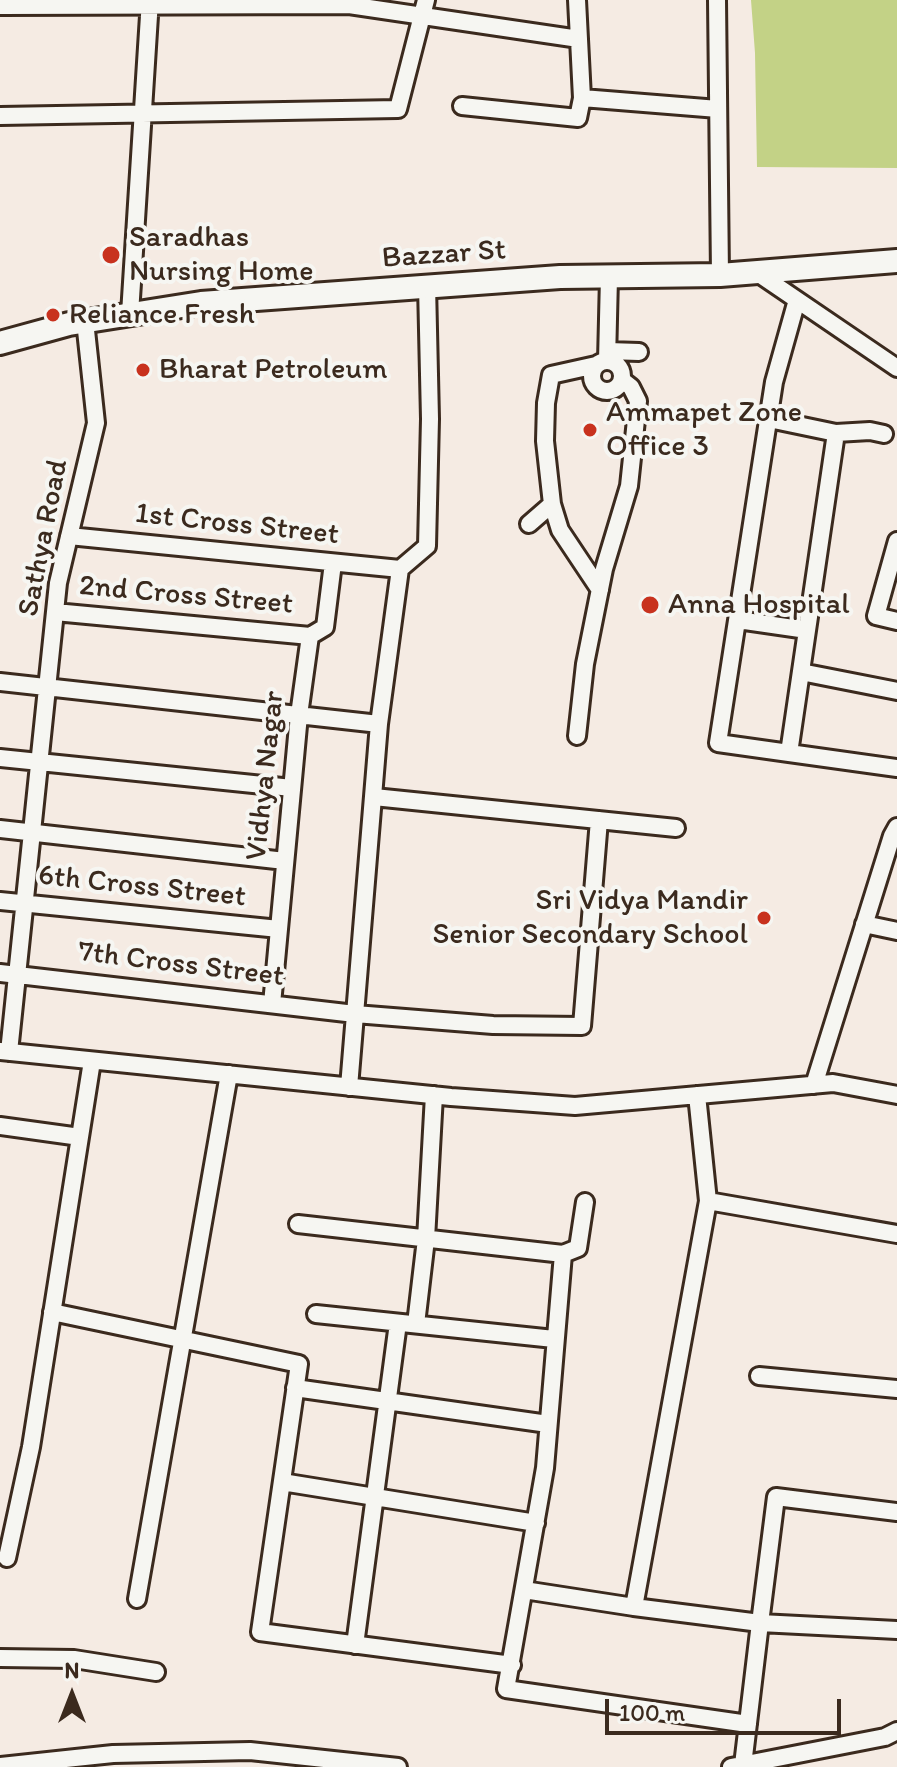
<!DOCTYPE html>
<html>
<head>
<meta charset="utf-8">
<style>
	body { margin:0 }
	#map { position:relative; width:897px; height:1767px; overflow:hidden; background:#f5ebe3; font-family:Itim,sans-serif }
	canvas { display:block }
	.north { position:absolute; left:32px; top:1655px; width:80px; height:80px; -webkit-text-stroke:6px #f6f6f2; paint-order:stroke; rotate:0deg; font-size:22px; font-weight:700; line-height:32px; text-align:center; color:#3b2a1e }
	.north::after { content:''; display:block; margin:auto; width:28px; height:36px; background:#3b2a1e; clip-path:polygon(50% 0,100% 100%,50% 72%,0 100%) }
	.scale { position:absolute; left:605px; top:1699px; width:236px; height:36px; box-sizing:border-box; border:4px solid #3b2a1e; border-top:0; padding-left:10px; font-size:24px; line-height:28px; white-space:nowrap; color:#3b2a1e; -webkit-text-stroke:6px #f6f6f2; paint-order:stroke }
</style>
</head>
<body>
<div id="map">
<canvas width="897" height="1767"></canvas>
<div class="north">N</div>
<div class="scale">100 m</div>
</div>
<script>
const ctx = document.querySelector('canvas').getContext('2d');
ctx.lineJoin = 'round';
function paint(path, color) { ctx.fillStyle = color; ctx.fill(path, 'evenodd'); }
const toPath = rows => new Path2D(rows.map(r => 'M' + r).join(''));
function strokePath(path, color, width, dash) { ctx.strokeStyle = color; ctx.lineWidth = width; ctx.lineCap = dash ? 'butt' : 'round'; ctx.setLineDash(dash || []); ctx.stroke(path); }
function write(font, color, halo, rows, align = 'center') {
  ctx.font = font + ' Itim,sans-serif'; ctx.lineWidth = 8; ctx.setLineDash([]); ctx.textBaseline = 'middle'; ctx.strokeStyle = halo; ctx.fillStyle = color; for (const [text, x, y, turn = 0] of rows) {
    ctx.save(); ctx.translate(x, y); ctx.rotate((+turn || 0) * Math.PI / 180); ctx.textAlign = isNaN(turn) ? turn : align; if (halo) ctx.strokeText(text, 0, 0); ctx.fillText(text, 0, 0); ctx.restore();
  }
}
const green = toPath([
	[751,0,897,0,897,168,757,167,755,53]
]);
const minor = toPath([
	[577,0,582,98,718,109],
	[717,0,720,275],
	[0,6,349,5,579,39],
	[462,106,578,118,582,98],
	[0,116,398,109,426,0],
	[756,272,897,368],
	[130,314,150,0],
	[608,351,639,352],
	'592 376a15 15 0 1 1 30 0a15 15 0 1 1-30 0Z',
	[607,361,609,277],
	[596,365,551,375,546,403,545,441,552,504,560,530,600,590],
	[769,419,836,433,789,753,718,743,774,382,797,300],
	[836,433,870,431,884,434],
	[529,524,552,504],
	[69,536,400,569],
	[897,541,876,616,897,621],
	[55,612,310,636],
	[738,620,807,630],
	[801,672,897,691],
	[0,682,379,724],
	[577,736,585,664,604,569,629,486,638,401,631,387,622,380],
	[789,753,897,768],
	[0,758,292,788],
	[374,797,676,828],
	[0,829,285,861],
	[0,901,279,929],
	[864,924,897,931],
	[0,973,355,1014,493,1025,582,1026,599,820],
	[272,1004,299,715,310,636,325,627,333,563],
	[0,1051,451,1097,575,1106,833,1083,897,1095],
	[9,1052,58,583,96,423,85,321],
	[814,1085,892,836,897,827],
	[349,1087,379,724,400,569,427,546,430,419,427,285],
	[0,1126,80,1137],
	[708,1201,897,1234],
	[298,1224,563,1254,545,1468,506,1689,748,1724],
	[563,1254,578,1248,585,1202],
	[52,1312,299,1364,260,1632,512,1665],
	[316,1314,554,1339],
	[416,1324,426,1239,434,1095],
	[759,1376,897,1389],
	[295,1388,548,1424],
	[282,1482,536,1523],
	[7,1558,31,1447,92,1061],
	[524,1590,634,1607,708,1201,697,1095],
	[137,1599,229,1074],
	[634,1607,760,1623,776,1497,897,1512],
	[355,1645,398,1323],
	[0,1658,74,1659,156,1672],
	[743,1765,760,1623,897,1630],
	[0,1766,113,1754,250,1751,398,1767],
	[731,1767,885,1737,897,1731]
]);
const secondary = toPath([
	[0,343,69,324,201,303,560,277,720,275,897,261]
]);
const markers = [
	[111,255,10,"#c8321e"],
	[53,315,8,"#c8321e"],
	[143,370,8,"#c8321e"],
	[590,430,8,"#c8321e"],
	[650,605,10,"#c8321e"],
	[764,918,8,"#c8321e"]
];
const poiNames = [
	["Saradhas",129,238],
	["Nursing Home",129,272],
	["Reliance Fresh",69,315],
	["Bharat Petroleum",159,370],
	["Ammapet Zone",606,413],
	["Office 3",606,447],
	["Anna Hospital",668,605],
	["Sri Vidya Mandir",748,901,"right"],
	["Senior Secondary School",748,935,"right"]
];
const streetNames = [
	["Bazzar St",444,255,-4],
	["1st Cross Street",237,525,6],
	["Sathya Road",44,538,-79],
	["2nd Cross Street",186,596,5],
	["Vidhya Nagar",266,776,-84],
	["6th Cross Street",142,887,6],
	["7th Cross Street",181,965,7]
];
paint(green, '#c3d286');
strokePath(minor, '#3b2a1e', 22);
strokePath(secondary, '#3b2a1e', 28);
strokePath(minor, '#f6f6f2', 16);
strokePath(secondary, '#f6f6f2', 22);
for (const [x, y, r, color] of markers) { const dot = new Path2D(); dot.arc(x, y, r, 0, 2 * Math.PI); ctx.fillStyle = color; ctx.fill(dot); strokePath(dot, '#f6f6f2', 3); }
write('30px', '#3b2a1e', '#f6f6f2', poiNames, 'left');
write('30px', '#3b2a1e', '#f6f6f2', streetNames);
</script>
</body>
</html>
